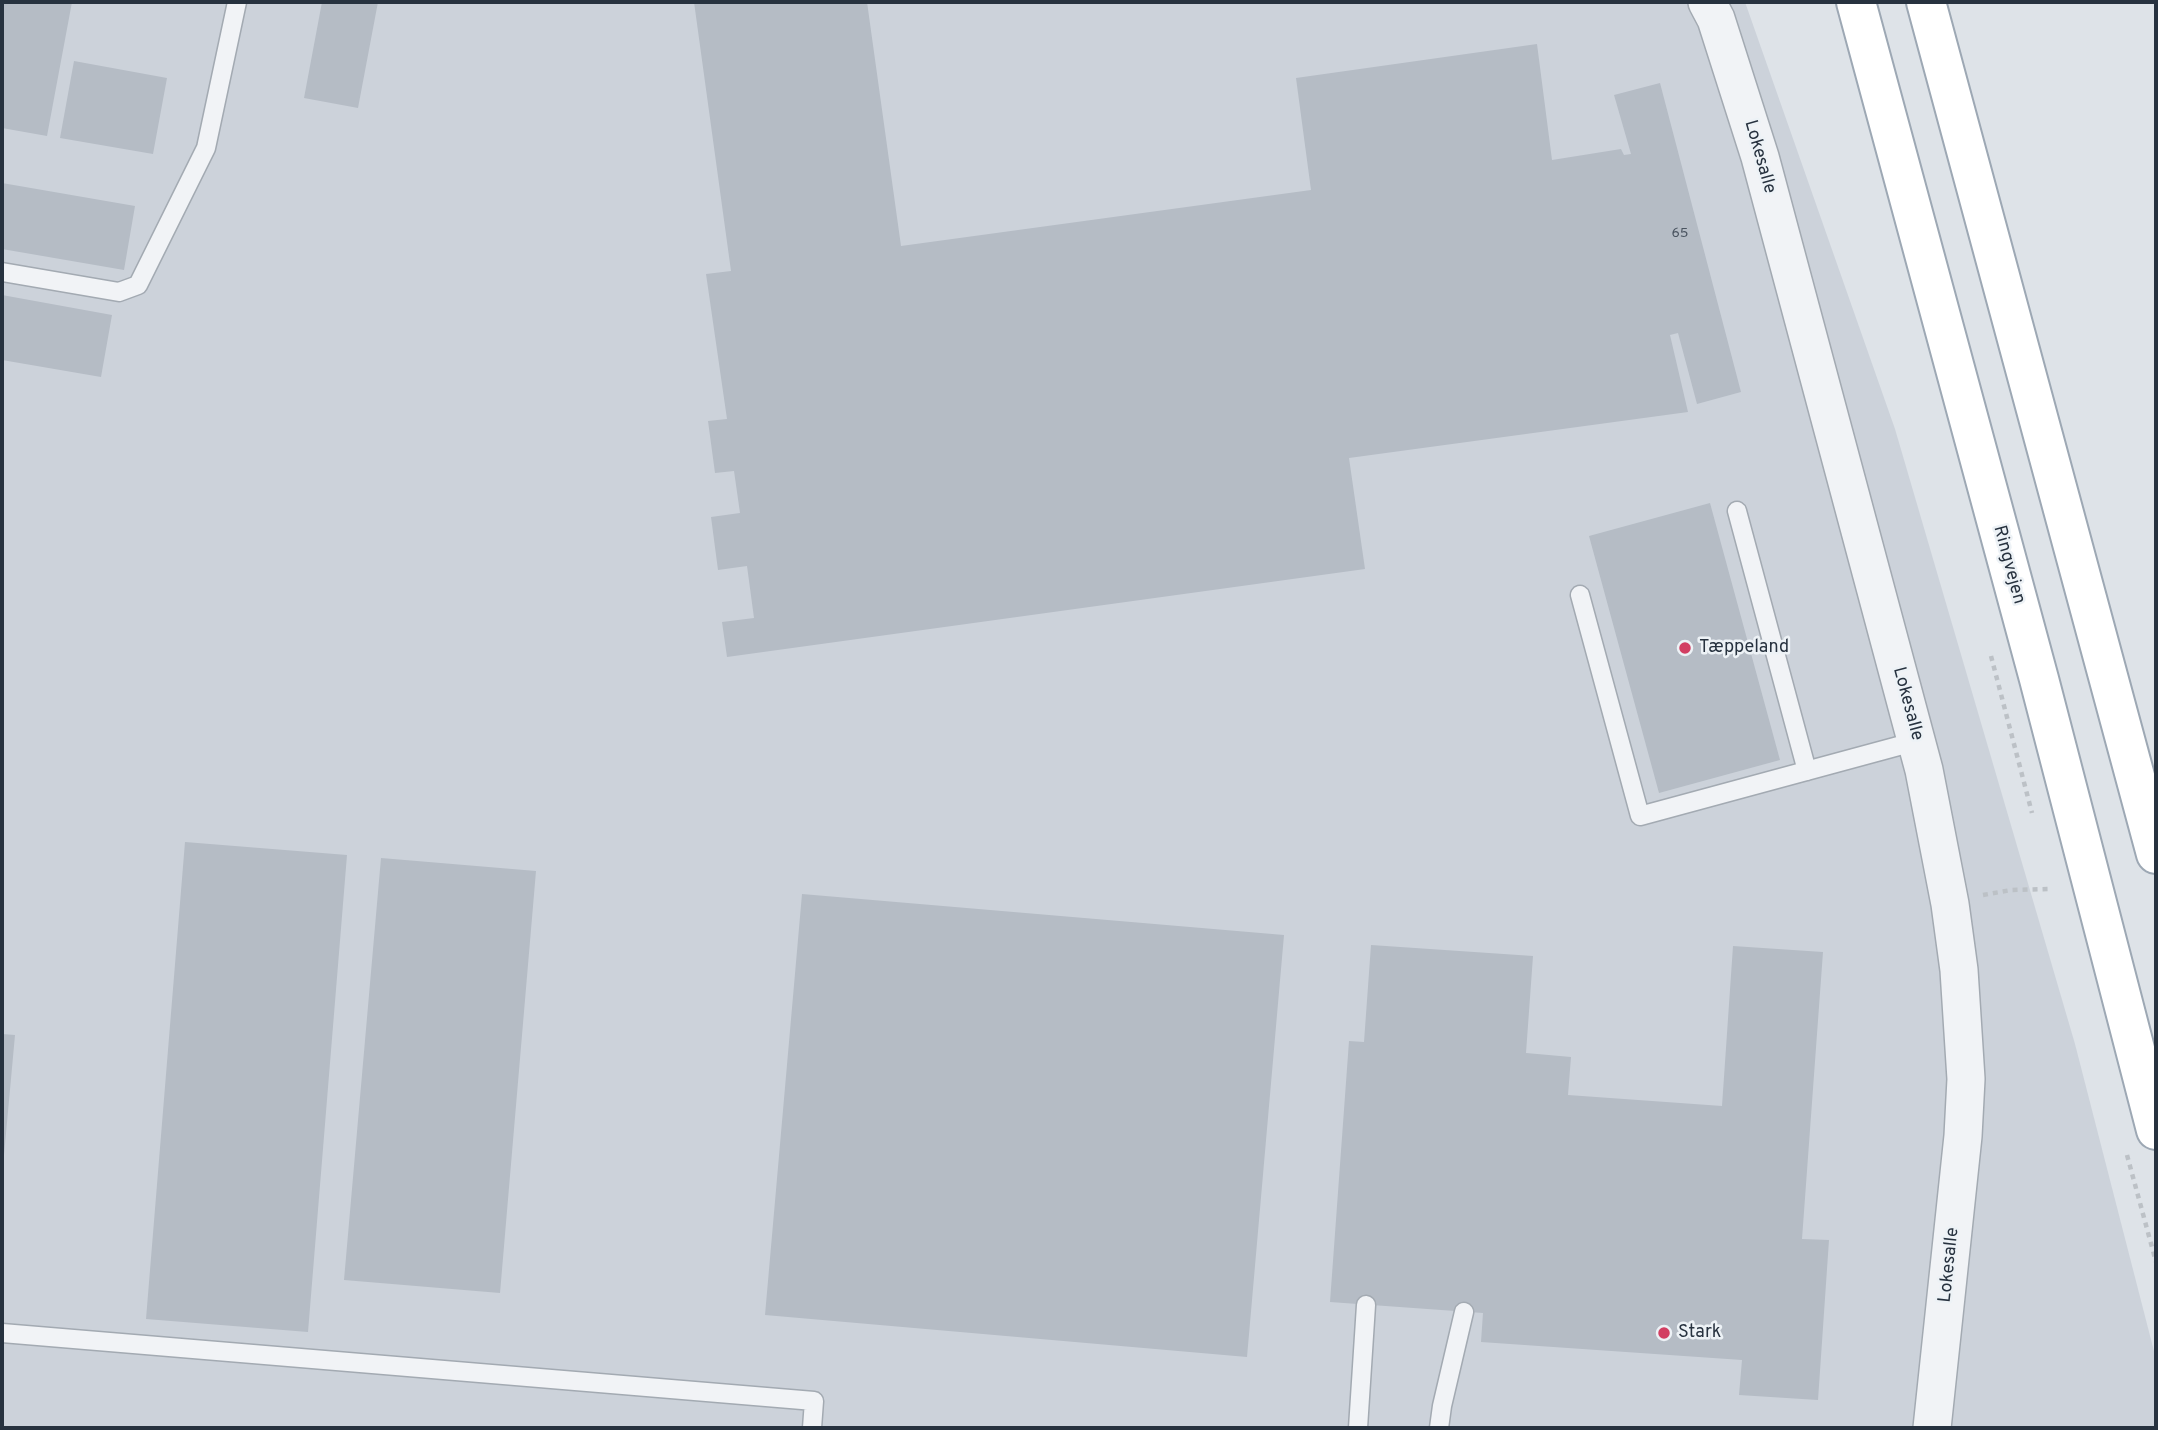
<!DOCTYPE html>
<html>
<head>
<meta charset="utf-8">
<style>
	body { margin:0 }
	#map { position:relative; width:2158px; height:1430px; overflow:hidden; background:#dee3e8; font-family:Overpass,sans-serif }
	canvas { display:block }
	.frame { position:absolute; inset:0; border:4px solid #27323f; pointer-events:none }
</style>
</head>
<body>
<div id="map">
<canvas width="2158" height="1430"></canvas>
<div class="frame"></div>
</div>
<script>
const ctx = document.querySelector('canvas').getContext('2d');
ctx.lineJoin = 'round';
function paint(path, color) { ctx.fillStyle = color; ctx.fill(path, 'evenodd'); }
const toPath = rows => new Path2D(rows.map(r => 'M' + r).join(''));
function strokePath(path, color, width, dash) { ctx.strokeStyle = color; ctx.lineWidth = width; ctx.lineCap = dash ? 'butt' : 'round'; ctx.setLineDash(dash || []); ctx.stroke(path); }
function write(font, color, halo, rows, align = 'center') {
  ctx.font = font + ' Overpass,sans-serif'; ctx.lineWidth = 5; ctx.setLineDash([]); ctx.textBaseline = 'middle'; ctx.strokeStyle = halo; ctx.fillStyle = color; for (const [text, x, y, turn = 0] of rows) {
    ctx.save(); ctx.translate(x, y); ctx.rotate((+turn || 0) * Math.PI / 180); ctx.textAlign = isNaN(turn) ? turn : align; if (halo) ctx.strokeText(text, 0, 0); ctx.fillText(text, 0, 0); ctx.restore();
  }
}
const built = toPath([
	[2,2,1745,2,1895,429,2075,1044,2156,1359,2156,1428,2,1428]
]);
const building = toPath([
	[2,2,72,2,47,136,2,128],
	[322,2,378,2,358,108,304,98],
	[694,2,867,2,901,246,1311,190,1296,78,1537,44,1552,160,1621,149,1624,155,1631,154,1614,95,1660,83,1741,392,1697,404,1678,333,1670,335,1688,412,1349,458,1365,569,727,657,722,622,754,618,747,566,718,570,711,517,740,513,734,471,715,473,708,421,727,419,706,274,731,271],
	[74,61,167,78,153,154,60,138],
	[2,183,135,206,124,270,2,249],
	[2,295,112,315,101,377,2,360],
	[1710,503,1780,760,1659,793,1589,536],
	[185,842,347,855,308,1332,146,1319],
	[381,858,536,871,500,1293,344,1280],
	[802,894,1284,935,1247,1357,765,1315],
	[1371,945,1533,956,1526,1053,1571,1057,1568,1095,1722,1106,1733,946,1823,952,1802,1239,1829,1240,1818,1400,1739,1395,1742,1360,1481,1342,1483,1313,1330,1302,1349,1041,1364,1042],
	[2,1034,15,1035,4,1155,2,1155]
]);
const path = toPath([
	[1991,656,2032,813],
	[1983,895,2011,890,2052,889],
	[2127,1155,2156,1262]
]);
const lane = toPath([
	[2,272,119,292,138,285,206,148,237,2],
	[1737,511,1807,771],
	[1580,595,1640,816,1917,741],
	[2,1333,814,1401,812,1428],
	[1358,1428,1366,1305],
	[1439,1428,1442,1406,1464,1312]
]);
const street = toPath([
	[1707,2,1716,19,1760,157,1924,770,1950,904,1959,970,1966,1079,1963,1136,1932,1428]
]);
const primary = toPath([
	[1856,2,2039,679,2156,1130],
	[1926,2,2156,854]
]);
const markers = [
	[1685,648,7,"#d23e62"],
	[1664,1333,7,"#d23e62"]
];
const numberNames = [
	["65",1680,234]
];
const streetNames = [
	["Lokesalle",1759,157,74],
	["Ringvejen",2008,565,75],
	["Lokesalle",1907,704,75],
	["Lokesalle",1950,1265,-84]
];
const poiNames = [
	["Tæppeland",1699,648],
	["Stark",1678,1333]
];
paint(built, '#ccd2da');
paint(building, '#b5bcc5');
strokePath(lane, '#a3aab2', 21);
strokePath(street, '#a3aab2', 40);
strokePath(primary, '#9da8b4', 42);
strokePath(path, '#bcc1c6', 4.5, [5, 5]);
strokePath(lane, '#f1f3f6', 18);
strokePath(street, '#f1f3f6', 37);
strokePath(primary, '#fff', 38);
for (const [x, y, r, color] of markers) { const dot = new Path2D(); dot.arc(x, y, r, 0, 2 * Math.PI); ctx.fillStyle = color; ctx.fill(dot); strokePath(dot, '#edf2f6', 2.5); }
write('14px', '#4a5460', null, numberNames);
write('18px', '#27323f', '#edf2f6', streetNames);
write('18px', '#27323f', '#edf2f6', poiNames, 'left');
</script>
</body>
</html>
